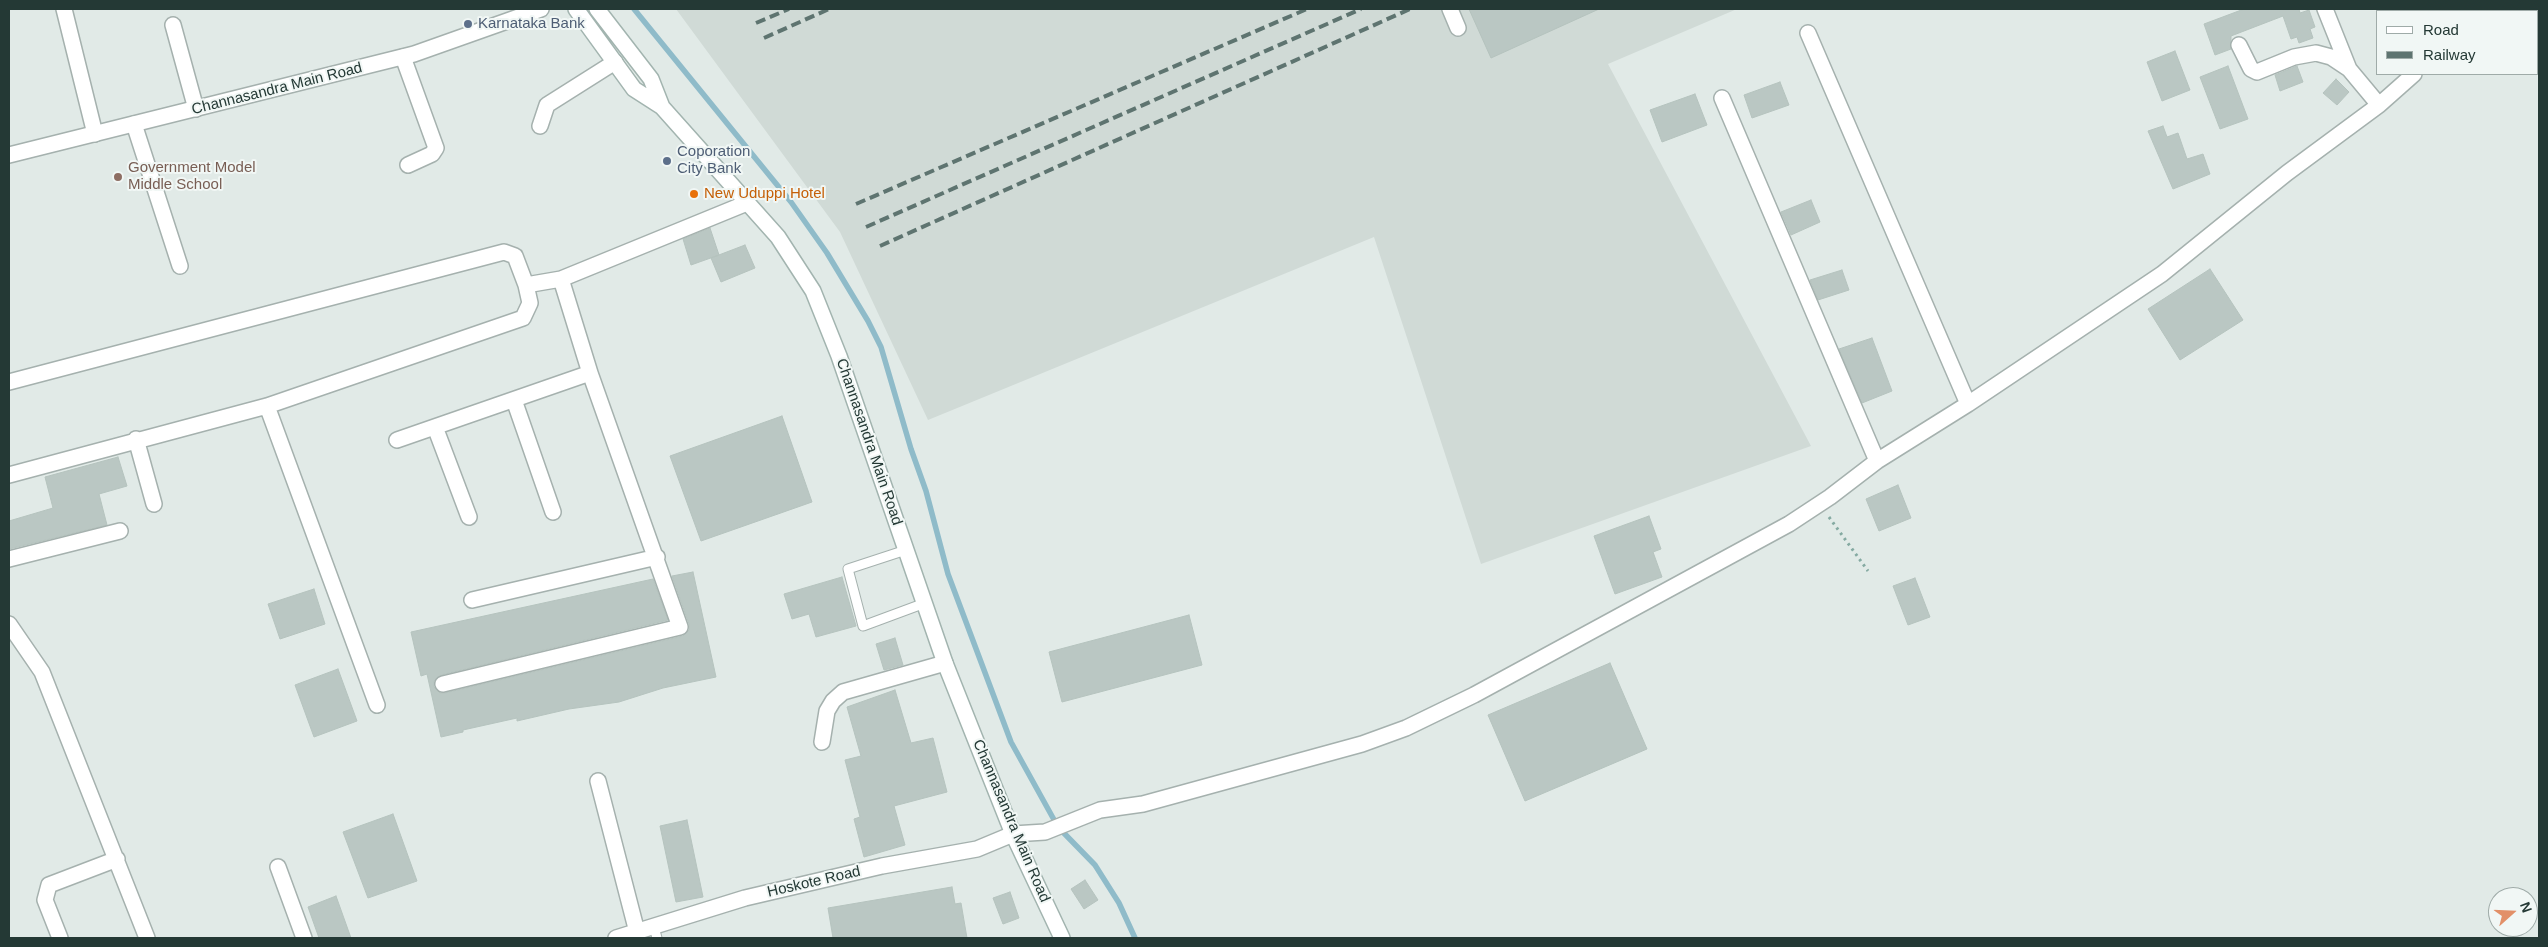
<!DOCTYPE html>
<html>
<head>
<meta charset="utf-8">
<style>
	body { margin:0 }
	#map { position:relative; width:2548px; height:947px; overflow:hidden; background:#e1eae7; font-family:Arial,sans-serif }
	canvas { display:block }
	.frame { position:absolute; inset:0; border:10px solid #243935; pointer-events:none }
	.legend { position:absolute; left:2376px; top:10px; width:162px; height:65px; box-sizing:border-box; background:#f1f7f5; border:1px solid #9faba8; margin:0; padding:6px 9px; list-style:none; font-size:15px; color:#243935 }
	.legend li { display:flex; align-items:center; gap:10px; height:25px }
	.legend b { width:25px; border:1px solid #9faba8 }
	.north { position:absolute; left:2488px; top:887px; width:50px; height:50px; box-sizing:border-box; background:#f1f7f5; border:1px solid #9faba8; border-radius:50%; rotate:70deg; font-size:14px; font-weight:700; line-height:20px; text-align:center; color:#243935 }
	.north::after { content:''; display:block; margin:auto; width:18px; height:22px; background:#e29068; clip-path:polygon(50% 0,100% 100%,50% 72%,0 100%) }
</style>
</head>
<body>
<div id="map">
<canvas width="2548" height="947"></canvas>
<div class="frame"></div>
<ul class="legend">
<li><b style="height:6px;background:#fff"></b>Road</li>
<li><b style="height:6px;background:#5e7470"></b>Railway</li>
</ul>
<div class="north">N</div>
</div>
<script>
const ctx = document.querySelector('canvas').getContext('2d');
ctx.lineJoin = 'round';
function paint(path, color) { ctx.fillStyle = color; ctx.fill(path, 'evenodd'); }
const toPath = rows => new Path2D(rows.map(r => 'M' + r).join(''));
function strokePath(path, color, width, dash) { ctx.strokeStyle = color; ctx.lineWidth = width; ctx.lineCap = dash ? 'butt' : 'round'; ctx.setLineDash(dash || []); ctx.stroke(path); }
function write(font, color, halo, rows, align = 'center') {
  ctx.font = font + ' Arial,sans-serif'; ctx.lineWidth = 4; ctx.setLineDash([]); ctx.textBaseline = 'middle'; ctx.strokeStyle = halo; ctx.fillStyle = color; for (const [text, x, y, turn = 0] of rows) {
    ctx.save(); ctx.translate(x, y); ctx.rotate((+turn || 0) * Math.PI / 180); ctx.textAlign = isNaN(turn) ? turn : align; if (halo) ctx.strokeText(text, 0, 0); ctx.fillText(text, 0, 0); ctx.restore();
  }
}
const built = toPath([
	[676,9,1737,9,1608,64,1811,446,1481,564,1374,237,928,420,840,232]
]);
const stream = toPath([
	[634,9,791,202,827,253,868,321,881,347,911,449,926,491,948,574,1011,742,1058,827,1095,865,1119,903,1135,938]
]);
const building = toPath([
	[1469,9,1599,9,1491,58,1469,9],
	[2244,9,2299,9,2300,13,2309,10,2315,27,2310,29,2313,38,2299,43,2297,37,2291,39,2283,16,2231,36,2231,49,2215,55,2204,24,2244,9],
	[2175,51,2190,90,2162,101,2147,62,2175,51],
	[2228,66,2248,119,2220,129,2200,77,2228,66],
	[2297,66,2303,82,2280,91,2275,75,2297,66],
	[2336,79,2349,92,2337,105,2323,93,2336,79],
	[1780,82,1789,105,1752,118,1744,95,1780,82],
	[1695,94,1707,125,1662,142,1650,110,1695,94],
	[2163,126,2167,137,2178,133,2187,159,2203,154,2210,174,2173,189,2148,131,2163,126],
	[1811,200,1820,222,1791,235,1781,212,1811,200],
	[710,228,719,255,691,265,683,239,710,228],
	[745,245,755,268,721,282,711,258,745,245],
	[2210,269,2243,320,2180,360,2148,309,2210,269],
	[1842,270,1849,290,1818,300,1810,280,1842,270],
	[1872,338,1892,391,1862,403,1839,349,1872,338],
	[782,416,812,502,701,541,670,456,782,416],
	[118,457,127,486,99,494,107,525,9,549,9,521,53,508,45,477,118,457],
	[1898,485,1911,518,1879,531,1866,499,1898,485],
	[1649,516,1661,549,1653,552,1662,577,1615,594,1594,536,1649,516],
	[693,572,716,677,663,688,619,702,569,709,517,721,517,718,463,730,463,732,441,737,427,674,421,676,411,632,653,579,668,620,441,675,434,681,434,687,440,693,445,693,683,636,689,630,689,624,672,576,693,572],
	[842,577,856,626,816,637,809,614,792,619,784,594,842,577],
	[1915,578,1930,617,1908,625,1893,586,1915,578],
	[314,589,325,624,280,639,268,604,314,589],
	[1189,615,1202,665,1062,702,1049,652,1189,615],
	[895,638,903,665,884,670,876,644,895,638],
	[1610,663,1647,749,1525,801,1488,715,1610,663],
	[338,669,357,721,314,737,295,685,338,669],
	[895,690,911,743,933,738,947,792,894,806,905,845,864,857,854,819,860,817,845,760,861,756,847,707,895,690],
	[393,814,417,881,368,898,343,832,393,814],
	[687,820,703,897,676,902,660,826,687,820],
	[1085,880,1098,900,1084,909,1071,889,1085,880],
	[952,887,955,904,961,903,967,938,833,938,828,908,952,887],
	[1010,892,1019,918,1003,924,993,898,1010,892],
	[336,896,351,938,319,938,308,907,336,896]
]);
const path = toPath([
	[1829,517,1868,571]
]);
const service = toPath([
	[906,550,848,569,863,626,925,603],
	[654,927,657,938]
]);
const minor = toPath([
	[64,9,95,134],
	[1450,9,1458,28],
	[2325,9,2349,69],
	[2484,11,2487,9],
	[173,25,196,109],
	[1808,33,1968,404],
	[2239,45,2251,69,2257,72,2294,57,2316,53,2331,57,2349,69,2379,105],
	[403,57,436,148,432,154,408,165],
	[1722,98,1877,461],
	[134,124,180,266],
	[540,126,547,105,615,62],
	[9,382,504,252,515,256,526,285,561,279],
	[514,400,553,512],
	[267,406,377,705],
	[435,427,469,517],
	[136,439,154,504],
	[397,440,590,373,561,279,747,203],
	[9,475,267,406,523,318,530,303,526,285],
	[9,559,120,531],
	[472,600,657,557],
	[9,624,42,672,147,938],
	[443,684,680,627,590,373],
	[822,742,827,711,833,701,843,692,945,663],
	[598,781,637,932],
	[278,867,304,938],
	[60,938,45,900,49,885,117,859],
	[616,938,745,898,882,866,977,849,1013,834,1045,832,1100,810,1143,804,1362,744,1406,728,1474,695,1789,524,1830,497,1877,461,1968,404,2162,274,2287,173,2379,105,2414,74]
]);
const tertiary = toPath([
	[9,155,414,54,541,9]
]);
const secondary = toPath([
	[576,9,634,89,662,107,778,237,813,291,839,356,945,663,1013,834,1062,938],
	[597,9,651,79,662,107]
]);
const rail = toPath([
	[756,23,789,9],
	[764,38,829,9],
	[856,204,1307,9],
	[866,227,1361,9],
	[880,246,1410,9]
]);
const markers = [
	[468,24,5,"#5c6f8a"],
	[667,161,5,"#5c6f8a"],
	[118,177,5,"#8d6e63"],
	[694,194,5,"#e8710a"]
];
const serviceNames = [
	["Karnataka Bank",478,24],
	["Coporation",677,152],
	["City Bank",677,169]
];
const streetNames = [
	["Channasandra Main Road",277,89,-14],
	["Channasandra Main Road",869,442,71],
	["Channasandra Main Road",1011,821,67],
	["Hoskote Road",814,882,-13]
];
const educationNames = [
	["Government Model",128,168],
	["Middle School",128,185]
];
const foodNames = [
	["New Uduppi Hotel",704,194]
];
paint(built, '#d0dad6');
strokePath(stream, '#8fbbc9', 5.5);
paint(building, '#bac7c3');
strokePath(building, '#b5c3be', 1);
strokePath(service, '#a5b1ae', 11);
strokePath(minor, '#a5b1ae', 18);
strokePath(tertiary, '#a5b1ae', 18);
strokePath(secondary, '#a2b4af', 18);
strokePath(path, '#85aaa2', 3, [2.5, 4]);
strokePath(service, '#fff', 9);
strokePath(minor, '#fff', 15);
strokePath(tertiary, '#fff', 15);
strokePath(secondary, '#fff', 15);
strokePath(rail, '#5e7470', 4, [10, 5]);
for (const [x, y, r, color] of markers) { const dot = new Path2D(); dot.arc(x, y, r, 0, 2 * Math.PI); ctx.fillStyle = color; ctx.fill(dot); strokePath(dot, '#f1f7f5', 2); }
write('15px', '#4e5e75', '#f1f7f5', serviceNames, 'left');
write('15px', '#243935', '#f1f7f5', streetNames);
write('15px', '#785e54', '#f1f7f5', educationNames, 'left');
write('15px', '#c56008', '#f1f7f5', foodNames, 'left');
</script>
</body>
</html>
